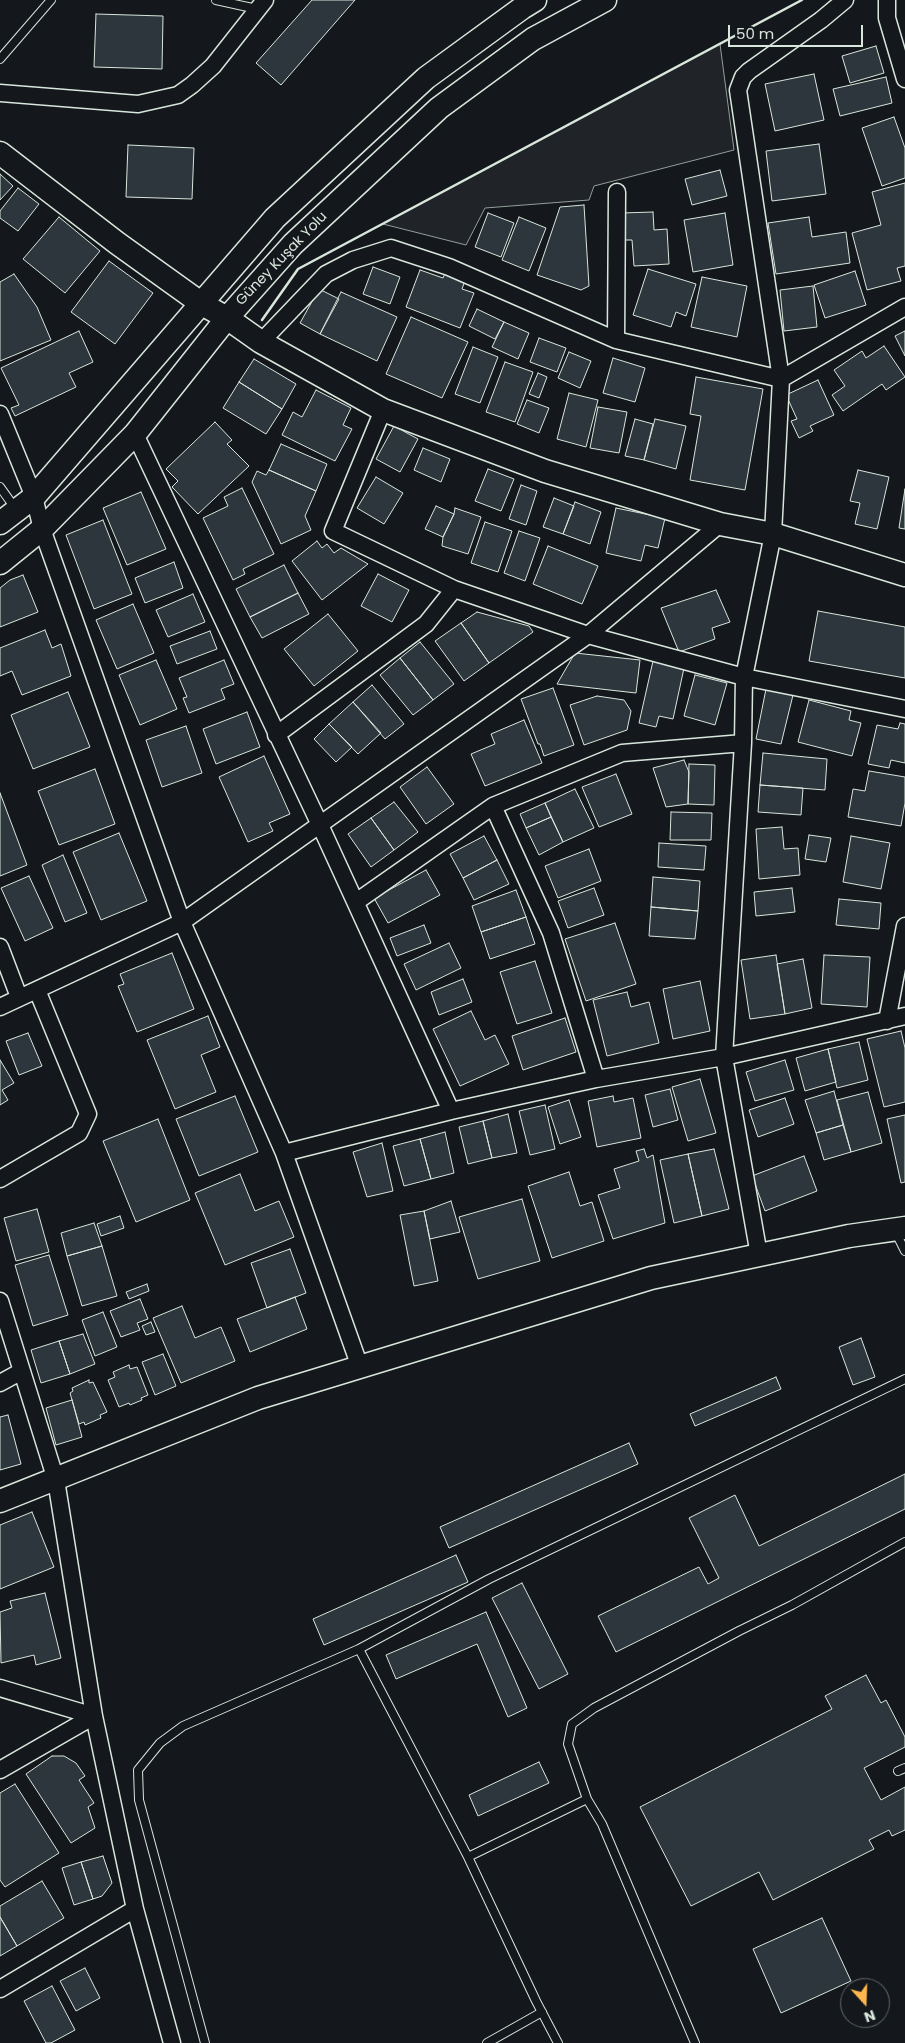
<!DOCTYPE html>
<html>
<head>
<meta charset="utf-8">
<style>
	body { margin:0 }
	#map { position:relative; width:905px; height:2043px; overflow:hidden; background:#14181c; font-family:Poppins,sans-serif }
	canvas { display:block }
	.north { position:absolute; left:840px; top:1978px; width:50px; height:50px; box-sizing:border-box; background:#14181c; border:1px solid #626a69; border-radius:50%; rotate:160deg; font-size:14px; font-weight:700; line-height:20px; text-align:center; color:#d8e6dc }
	.north::after { content:''; display:block; margin:auto; width:18px; height:22px; background:#ffb74d; clip-path:polygon(50% 0,100% 100%,50% 72%,0 100%) }
	.scale { position:absolute; left:728px; top:25px; width:135px; height:22px; box-sizing:border-box; border:2px solid #d8e6dc; border-top:0; padding-left:6px; font-size:15px; line-height:18px; white-space:nowrap; color:#d8e6dc; -webkit-text-stroke:4px #14181c; paint-order:stroke }
</style>
</head>
<body>
<div id="map">
<canvas width="905" height="2043"></canvas>
<div class="north">N</div>
<div class="scale">50 m</div>
</div>
<script>
const ctx = document.querySelector('canvas').getContext('2d');
ctx.lineJoin = 'round';
function paint(path, color) { ctx.fillStyle = color; ctx.fill(path, 'evenodd'); }
const toPath = rows => new Path2D(rows.map(r => 'M' + r).join(''));
function strokePath(path, color, width, dash) { ctx.strokeStyle = color; ctx.lineWidth = width; ctx.lineCap = dash ? 'butt' : 'round'; ctx.setLineDash(dash || []); ctx.stroke(path); }
function write(font, color, halo, rows, align = 'center') {
  ctx.font = font + ' Poppins,sans-serif'; ctx.lineWidth = 4; ctx.setLineDash([]); ctx.textBaseline = 'middle'; ctx.strokeStyle = halo; ctx.fillStyle = color; for (const [text, x, y, turn = 0] of rows) {
    ctx.save(); ctx.translate(x, y); ctx.rotate((+turn || 0) * Math.PI / 180); ctx.textAlign = isNaN(turn) ? turn : align; if (halo) ctx.strokeText(text, 0, 0); ctx.fillText(text, 0, 0); ctx.restore();
  }
}
const green = toPath([
	[720,44,734,150,594,186,589,200,485,208,466,245,383,224,720,44]
]);
const building = toPath([
	[312,0,355,0,281,85,256,63,312,0],
	[96,14,163,16,162,69,94,67,96,14],
	[876,46,884,73,850,83,842,56,876,46],
	[814,74,824,120,775,131,765,84,814,74],
	[886,77,892,103,840,116,833,89,886,77],
	[894,117,905,148,905,178,882,186,862,128,894,117],
	[819,144,826,194,772,201,766,151,819,144],
	[128,145,194,148,192,199,126,197,128,145],
	[720,170,727,196,692,205,685,179,720,170],
	[0,174,13,186,0,200,0,174],
	[905,183,905,266,897,268,901,281,867,290,852,233,881,225,872,192,905,183],
	[18,188,39,204,18,231,0,218,0,211,18,188],
	[584,205,589,286,581,290,537,275,560,207,584,205],
	[653,212,654,230,667,229,669,264,634,266,632,240,622,240,621,213,653,212],
	[488,213,514,223,501,257,475,247,488,213],
	[725,213,733,265,693,272,684,220,725,213],
	[59,217,100,251,65,293,23,259,59,217],
	[519,217,546,228,529,271,502,260,519,217],
	[809,217,812,237,846,232,850,263,776,274,768,223,809,217],
	[109,261,153,293,115,344,71,312,109,261],
	[373,267,400,277,390,304,363,294,373,267],
	[648,269,696,284,686,316,676,312,671,327,633,315,648,269],
	[420,270,443,278,446,271,466,278,462,289,474,293,460,328,406,307,420,270],
	[855,271,866,305,825,318,814,285,855,271],
	[14,274,37,307,51,340,0,361,0,282,14,274],
	[702,277,747,286,737,337,691,327,702,277],
	[813,286,817,327,784,331,780,290,813,286],
	[319,289,339,299,320,334,300,323,319,289],
	[341,292,397,317,377,361,320,334,341,292],
	[477,309,504,322,495,339,469,326,477,309],
	[411,317,468,342,442,398,386,374,411,317],
	[504,322,529,333,518,359,492,347,504,322],
	[79,331,93,362,69,373,76,387,15,416,11,408,19,405,1,368,79,331],
	[905,331,905,356,895,336,905,331],
	[539,338,566,348,557,372,530,362,539,338],
	[884,346,905,377,886,390,882,384,843,411,832,395,845,386,834,370,862,351,866,358,884,346],
	[473,347,498,357,480,403,455,394,473,347],
	[569,352,591,361,580,388,558,378,569,352],
	[613,358,645,368,635,402,603,393,613,358],
	[254,359,296,384,282,409,239,382,254,359],
	[505,362,533,372,515,422,486,412,505,362],
	[538,373,547,377,539,398,529,394,538,373],
	[696,377,763,389,745,490,690,480,701,416,690,414,696,377],
	[818,380,834,415,810,426,813,431,799,438,791,421,797,419,786,395,818,380],
	[239,382,282,409,266,434,223,408,239,382],
	[316,390,351,408,343,425,352,429,335,461,282,435,293,412,302,417,316,390],
	[569,393,598,400,586,447,557,439,569,393],
	[527,400,549,408,539,433,517,424,527,400],
	[598,407,627,412,619,453,590,448,598,407],
	[635,419,653,424,644,460,625,456,635,419],
	[655,419,686,426,676,469,644,460,655,419],
	[215,422,232,440,227,444,249,466,198,514,172,487,178,481,166,469,215,422],
	[394,426,418,439,400,472,376,459,394,426],
	[281,444,327,464,316,491,269,470,281,444],
	[423,448,450,459,441,482,414,470,423,448],
	[488,469,514,479,501,511,475,501,488,469],
	[269,470,316,491,305,516,311,530,281,544,252,482,257,471,266,475,269,470],
	[858,470,889,477,877,529,855,524,860,503,850,501,858,470],
	[376,477,403,493,384,524,357,508,376,477],
	[521,485,537,491,526,525,509,519,521,485],
	[242,488,274,554,243,569,245,574,233,580,203,518,228,506,224,497,242,488],
	[905,489,905,529,899,528,905,489],
	[141,492,166,549,127,565,103,508,141,492],
	[554,498,574,506,563,534,543,527,554,498],
	[575,502,601,512,590,544,563,534,575,502],
	[436,506,454,514,443,537,425,529,436,506],
	[455,508,481,517,468,554,442,546,443,537,454,514,455,508],
	[616,508,665,518,658,548,645,545,641,561,606,553,616,508],
	[103,520,132,594,94,609,66,535,103,520],
	[485,522,512,531,498,572,471,563,485,522],
	[519,531,540,538,525,581,504,573,519,531],
	[317,541,322,548,327,544,334,553,341,548,368,564,322,600,292,561,317,541],
	[548,546,598,566,582,604,533,584,548,546],
	[174,562,183,588,145,603,135,578,174,562],
	[284,565,298,593,250,617,236,589,284,565],
	[378,574,409,590,392,622,361,606,378,574],
	[23,575,38,612,0,627,0,588,10,580,23,575],
	[716,590,730,622,712,628,715,639,679,652,661,608,716,590],
	[298,593,309,614,262,638,250,617,298,593],
	[193,594,205,622,168,637,156,610,193,594],
	[133,604,154,653,117,669,96,620,133,604],
	[818,611,905,627,905,678,809,661,818,611],
	[477,612,529,626,533,632,489,663,461,623,477,612],
	[328,614,358,651,314,686,284,649,328,614],
	[461,623,489,663,464,681,435,641,461,623],
	[45,630,52,648,61,644,71,676,22,695,12,671,0,676,0,648,45,630],
	[210,631,217,649,177,664,170,646,210,631],
	[420,642,454,684,433,700,400,658,420,642],
	[575,653,640,660,636,693,557,684,575,653],
	[400,658,433,700,413,715,380,675,400,658],
	[156,660,177,709,140,725,119,675,156,660],
	[224,660,234,684,221,689,225,699,189,713,183,698,187,697,179,678,224,660],
	[653,661,684,668,673,719,659,716,656,727,639,723,653,661],
	[695,675,727,683,715,725,684,716,695,675],
	[372,685,404,724,385,739,353,702,372,685],
	[553,688,574,745,544,756,540,744,538,744,521,699,553,688],
	[766,689,793,695,781,744,756,739,766,689],
	[68,692,90,747,33,769,11,715,68,692],
	[597,696,624,700,631,711,627,730,584,745,570,705,597,696],
	[809,700,851,711,849,720,861,723,852,756,798,742,809,700],
	[353,702,381,733,358,754,329,724,353,702],
	[247,712,260,747,216,764,203,729,247,712],
	[524,720,542,763,485,786,471,754,495,744,491,734,524,720],
	[900,723,905,724,905,763,891,760,889,768,868,764,877,725,898,729,900,723],
	[329,724,352,747,336,762,314,739,329,724],
	[186,726,202,773,162,787,146,740,186,726],
	[763,753,827,759,825,790,760,785,763,753],
	[264,756,290,814,269,823,273,831,248,842,219,777,264,756],
	[684,760,689,772,688,804,666,807,653,768,684,760],
	[689,764,715,765,714,805,688,804,689,764],
	[427,767,454,804,426,824,400,787,427,767],
	[95,769,115,824,59,845,38,791,95,769],
	[869,771,905,777,905,803,901,826,848,817,853,789,865,791,869,771],
	[616,774,632,814,599,827,582,787,616,774],
	[760,785,803,788,801,815,758,812,760,785],
	[575,789,594,828,563,842,545,803,575,789],
	[0,793,27,865,0,876,0,793],
	[394,802,418,832,394,850,371,818,394,802],
	[545,803,551,817,526,828,520,814,545,803],
	[671,812,712,813,711,840,670,840,671,812],
	[551,817,563,842,539,855,526,828,551,817],
	[371,818,394,850,371,867,348,834,371,818],
	[782,827,784,849,798,848,800,875,759,879,756,829,782,827],
	[119,833,147,901,101,920,73,852,119,833],
	[809,835,831,838,826,862,805,859,809,835],
	[484,836,497,860,463,878,450,854,484,836],
	[851,836,890,843,881,889,843,882,851,836],
	[659,843,706,846,704,870,658,867,659,843],
	[589,849,601,881,558,898,545,866,589,849],
	[63,855,87,913,65,922,42,865,63,855],
	[497,860,509,884,474,900,463,878,497,860],
	[426,870,440,895,388,923,374,898,426,870],
	[29,876,53,928,25,941,1,888,29,876],
	[653,877,700,881,698,911,651,907,653,877],
	[594,888,604,915,568,928,558,901,594,888],
	[792,888,795,912,756,916,754,892,792,888],
	[516,890,526,917,481,932,472,906,516,890],
	[839,899,881,903,879,929,836,925,839,899],
	[651,907,698,911,695,939,649,936,651,907],
	[526,917,535,944,490,959,481,932,526,917],
	[615,923,636,984,586,1001,565,939,615,923],
	[424,925,431,943,397,956,390,938,424,925],
	[449,943,461,968,416,990,404,964,449,943],
	[172,953,194,1009,137,1032,118,986,124,984,120,974,172,953],
	[776,955,785,1014,750,1019,741,960,776,955],
	[824,955,870,957,867,1007,821,1004,824,955],
	[803,959,812,1008,785,1014,777,964,803,959],
	[535,961,552,1013,517,1024,500,972,535,961],
	[463,979,472,1002,439,1015,431,992,463,979],
	[700,981,710,1031,673,1039,663,989,700,981],
	[627,992,631,1007,649,1002,659,1043,607,1056,593,1000,627,992],
	[471,1011,485,1040,495,1035,509,1064,460,1086,433,1029,471,1011],
	[208,1016,220,1047,201,1055,216,1092,175,1109,147,1040,208,1016],
	[565,1018,576,1052,523,1070,512,1036,565,1018],
	[901,1031,905,1048,905,1102,884,1107,867,1039,901,1031],
	[28,1033,42,1066,19,1075,6,1041,28,1033],
	[859,1042,868,1080,837,1088,828,1049,859,1042],
	[828,1049,836,1082,805,1091,796,1058,828,1049],
	[0,1060,14,1083,2,1090,8,1100,0,1105,0,1060],
	[785,1060,794,1090,755,1101,746,1072,785,1060],
	[700,1079,716,1133,688,1141,672,1087,700,1079],
	[670,1089,678,1120,653,1127,645,1095,670,1089],
	[834,1091,843,1125,816,1133,805,1100,834,1091],
	[868,1092,882,1143,851,1152,837,1100,868,1092],
	[235,1096,258,1152,199,1176,176,1119,235,1096],
	[613,1096,614,1102,633,1098,641,1138,597,1147,588,1101,613,1096],
	[785,1098,794,1124,758,1137,749,1110,785,1098],
	[569,1100,581,1137,560,1144,548,1107,569,1100],
	[545,1105,555,1149,530,1155,519,1111,545,1105],
	[508,1114,517,1153,492,1158,483,1121,508,1114],
	[905,1115,905,1182,901,1183,887,1119,905,1115],
	[158,1119,190,1200,136,1222,103,1141,158,1119],
	[483,1121,492,1158,468,1164,459,1127,483,1121],
	[843,1125,851,1152,824,1160,816,1133,843,1125],
	[445,1132,454,1173,431,1179,420,1139,445,1132],
	[420,1139,431,1179,404,1186,393,1146,420,1139],
	[382,1143,393,1191,367,1197,353,1152,382,1143],
	[644,1149,647,1158,653,1155,665,1223,613,1239,598,1195,620,1188,614,1169,639,1161,636,1151,644,1149],
	[714,1149,729,1209,702,1216,688,1154,714,1149],
	[688,1154,702,1216,674,1223,660,1160,688,1154],
	[804,1156,817,1191,765,1211,752,1176,804,1156],
	[569,1172,580,1206,592,1202,604,1241,552,1258,528,1186,569,1172],
	[240,1174,255,1211,279,1201,294,1237,225,1265,195,1193,240,1174],
	[522,1199,540,1261,478,1279,459,1217,522,1199],
	[451,1201,460,1232,430,1239,424,1211,451,1201],
	[37,1209,49,1252,16,1261,4,1218,37,1209],
	[424,1211,438,1281,414,1286,400,1215,424,1211],
	[120,1216,124,1228,101,1236,97,1224,120,1216],
	[94,1223,102,1246,67,1256,61,1233,94,1223],
	[102,1246,117,1296,82,1306,67,1256,102,1246],
	[290,1249,306,1293,267,1308,251,1263,290,1249],
	[49,1255,68,1315,33,1326,15,1265,49,1255],
	[147,1284,149,1291,129,1299,126,1292,147,1284],
	[295,1297,307,1329,250,1352,237,1319,295,1297],
	[140,1299,148,1319,137,1323,140,1330,121,1337,110,1311,140,1299],
	[182,1306,195,1338,221,1327,235,1361,181,1383,153,1318,182,1306],
	[103,1312,117,1347,95,1356,82,1320,103,1312],
	[151,1322,155,1332,146,1335,142,1326,151,1322],
	[83,1334,95,1364,70,1374,59,1341,83,1334],
	[861,1338,875,1377,853,1385,839,1347,861,1338],
	[59,1341,70,1374,41,1383,31,1350,59,1341],
	[163,1354,176,1386,155,1395,142,1362,163,1354],
	[129,1365,130,1369,137,1367,148,1395,141,1398,142,1400,130,1405,129,1403,119,1407,108,1380,115,1377,113,1372,129,1365],
	[776,1377,781,1389,695,1426,690,1414,776,1377],
	[89,1380,89,1383,93,1382,107,1412,100,1415,101,1418,85,1425,84,1422,79,1424,70,1393,73,1391,72,1388,89,1380],
	[72,1400,82,1437,56,1445,46,1408,72,1400],
	[8,1415,21,1464,0,1470,0,1417,8,1415],
	[629,1443,638,1464,449,1548,440,1527,629,1443],
	[905,1474,905,1509,616,1652,598,1616,699,1567,708,1584,719,1578,689,1518,735,1495,759,1546,905,1474],
	[32,1512,54,1567,0,1589,0,1525,32,1512],
	[456,1555,468,1582,324,1645,313,1619,456,1555],
	[522,1583,568,1674,539,1689,492,1598,522,1583],
	[45,1593,61,1658,36,1665,34,1655,1,1663,0,1612,12,1608,10,1601,45,1593],
	[486,1612,527,1708,508,1717,477,1644,396,1679,386,1655,486,1612],
	[866,1675,881,1703,886,1700,905,1737,905,1747,864,1768,881,1800,905,1787,905,1830,892,1836,889,1830,869,1840,874,1849,773,1900,759,1872,691,1906,640,1807,832,1709,825,1696,866,1675],
	[52,1756,64,1756,76,1763,85,1776,79,1780,94,1803,88,1807,95,1828,71,1843,26,1774,52,1756],
	[539,1762,549,1783,478,1816,469,1795,539,1762],
	[15,1784,59,1853,5,1887,0,1880,0,1793,15,1784],
	[103,1856,112,1883,102,1896,93,1899,81,1862,103,1856],
	[81,1862,93,1899,74,1905,62,1868,81,1862],
	[42,1881,64,1918,17,1946,0,1917,0,1906,42,1881],
	[0,1917,17,1946,0,1956,0,1917],
	[822,1918,851,1981,781,2013,753,1949,822,1918],
	[85,1968,100,1998,76,2011,60,1981,85,1968],
	[52,1986,75,2030,51,2043,46,2043,24,2001,52,1986]
]);
const lane = toPath([
	[216,0,257,9],
	[0,59,51,0],
	[0,487,15,508],
	[895,1231,905,1251],
	[898,1771,905,1768],
	[587,1799,568,1744,572,1724,594,1708,739,1631,792,1605,905,1542],
	[468,1857,587,1799,602,1824,695,2043],
	[205,2043,139,1800,138,1770,160,1743,183,1726,359,1649],
	[487,2043,542,2012],
	[558,2043,536,2001,468,1857,359,1649,489,1579,905,1379]
]);
const street = toPath([
	[887,0,887,18,905,79],
	[0,93,138,104,178,95,192,85,213,66,265,0],
	[616,340,617,192],
	[261,342,326,274,353,260,391,248,449,267,616,340,781,379,738,90,743,77,749,71,821,20,845,0],
	[383,410,333,531,454,589,588,635,744,677,905,709],
	[0,414,34,497,42,529,182,922,284,1153,451,1111,596,1079,724,1057,905,1016],
	[135,434,320,825,451,1111],
	[276,735,426,624,454,589],
	[743,743,744,677,773,534,781,379,905,307],
	[493,806,622,753,743,743,724,1057,759,1255],
	[356,902,493,806,551,933,596,1079],
	[0,947,19,997],
	[0,1007,182,922,588,635,720,524],
	[887,1021,905,926],
	[284,1153,360,1367],
	[0,1179,79,1133,88,1114,37,990],
	[0,1301,56,1480,94,1716,135,1909,172,2043],
	[0,1383,22,1371],
	[0,1688,94,1716,0,1770],
	[0,1989,135,1909]
]);
const secondary = toPath([
	[0,153,117,243,202,304,227,318,261,342,383,410,545,471,720,524,773,534,905,575],
	[0,523,34,497,275,218,426,78,522,8,535,0],
	[0,563,42,529,135,434,227,318,293,244,439,108,533,39,605,0],
	[0,1501,258,1398,651,1278,849,1236,905,1228]
]);
const wall = toPath([
	[262,320,298,269,802,0]
]);
const streetNames = [
	["Güney Kuşak Yolu",282,259,-46]
];
paint(green, '#202428');
strokePath(green, '#939e99', 1);
paint(building, '#2c363c');
strokePath(building, '#d8e6dc', 1);
strokePath(lane, '#d8e6dc', 10);
strokePath(street, '#d8e6dc', 19);
strokePath(secondary, '#d8e6dc', 25);
strokePath(lane, '#14181c', 8);
strokePath(street, '#14181c', 16);
strokePath(secondary, '#14181c', 22);
strokePath(wall, '#d8e6dc', 2.5);
write('14px', '#d8e6dc', '#14181c', streetNames);
</script>
</body>
</html>
